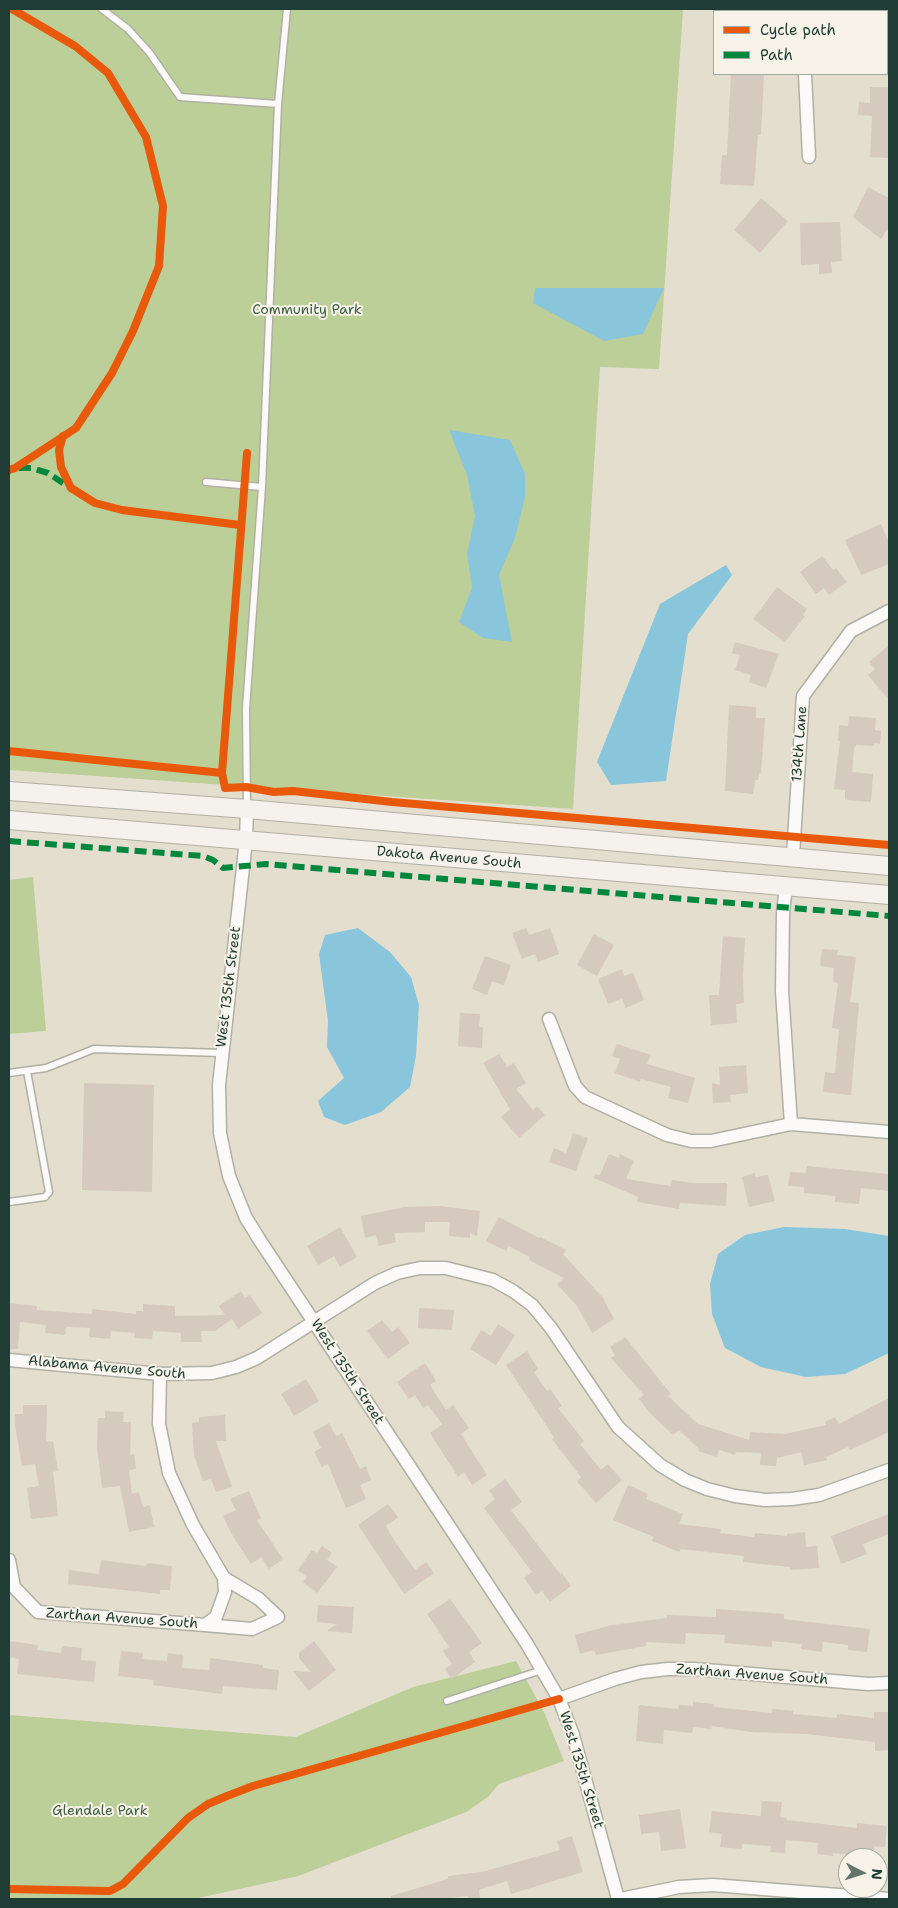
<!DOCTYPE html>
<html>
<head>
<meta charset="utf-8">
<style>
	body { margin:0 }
	#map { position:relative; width:898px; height:1908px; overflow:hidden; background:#e3dece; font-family:"Shantell Sans",sans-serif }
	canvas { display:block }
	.frame { position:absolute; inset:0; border:10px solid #1f3d34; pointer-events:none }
	.legend { position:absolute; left:713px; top:10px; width:175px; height:65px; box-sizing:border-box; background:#f7f3e8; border:1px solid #a1aaa0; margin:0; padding:6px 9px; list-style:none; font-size:15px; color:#1f3d34 }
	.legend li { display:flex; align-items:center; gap:10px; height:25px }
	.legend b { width:25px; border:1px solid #a1aaa0 }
	.north { position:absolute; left:838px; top:1848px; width:50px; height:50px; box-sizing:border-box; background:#f7f3e8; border:1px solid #a1aaa0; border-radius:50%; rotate:95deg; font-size:14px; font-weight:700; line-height:20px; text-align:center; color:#1f3d34 }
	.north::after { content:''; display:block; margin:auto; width:18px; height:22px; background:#64756a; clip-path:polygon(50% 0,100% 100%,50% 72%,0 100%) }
</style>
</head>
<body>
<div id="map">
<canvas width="898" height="1908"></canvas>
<div class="frame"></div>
<ul class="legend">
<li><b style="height:6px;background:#e8590c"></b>Cycle path</li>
<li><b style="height:6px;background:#00873e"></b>Path</li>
</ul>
<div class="north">N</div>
</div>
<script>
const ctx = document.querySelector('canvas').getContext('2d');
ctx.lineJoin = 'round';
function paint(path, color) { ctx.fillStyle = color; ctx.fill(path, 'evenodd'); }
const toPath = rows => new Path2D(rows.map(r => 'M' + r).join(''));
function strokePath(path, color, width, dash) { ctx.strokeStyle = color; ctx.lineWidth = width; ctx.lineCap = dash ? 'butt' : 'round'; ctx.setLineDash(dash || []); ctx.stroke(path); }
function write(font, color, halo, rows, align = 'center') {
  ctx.font = font + ' "Shantell Sans",sans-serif'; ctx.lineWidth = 4; ctx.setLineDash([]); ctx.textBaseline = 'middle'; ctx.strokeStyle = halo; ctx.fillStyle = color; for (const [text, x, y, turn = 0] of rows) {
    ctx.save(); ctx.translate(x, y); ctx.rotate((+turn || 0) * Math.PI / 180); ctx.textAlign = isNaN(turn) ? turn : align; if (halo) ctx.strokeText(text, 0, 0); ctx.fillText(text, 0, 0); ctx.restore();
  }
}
const green = toPath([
	[9,9,683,9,659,369,600,367,573,809,9,770],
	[33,877,46,1031,9,1034,9,880],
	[516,1661,544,1712,564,1761,499,1784,488,1797,466,1812,298,1876,194,1899,9,1899,9,1715,296,1737,413,1687]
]);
const water = toPath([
	[535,288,664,288,643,334,604,341,533,303],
	[449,430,510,440,525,474,525,497,515,538,499,575,512,642,483,638,459,622,472,588,467,554,475,516,467,475],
	[726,565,732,575,688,634,666,781,611,785,597,762,660,604],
	[358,928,390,952,411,977,419,1005,416,1056,410,1087,381,1112,345,1125,324,1117,318,1101,344,1078,327,1047,328,1021,319,954,325,935],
	[784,1227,845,1229,889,1236,889,1353,845,1374,806,1377,761,1367,725,1348,712,1314,710,1284,718,1254,745,1235]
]);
const building = toPath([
	[731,74,764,74,761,135,758,135,754,186,720,184,722,155,727,155],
	[870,87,889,87,889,158,870,157,872,116,858,115,859,102,870,103],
	[868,187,889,198,889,227,881,239,853,217],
	[761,198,788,221,760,253,734,230],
	[840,222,842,261,831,262,832,273,819,274,819,264,801,265,800,223],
	[881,524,889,543,889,564,861,575,845,540],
	[822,556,833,570,836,568,847,582,829,595,824,588,816,594,800,572],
	[777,587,807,609,803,615,805,616,785,642,753,619],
	[735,642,779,654,766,688,749,682,751,675,735,670,740,655,732,653],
	[889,645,889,700,868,675,875,669,869,662],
	[729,705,756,707,756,718,765,718,761,773,759,773,758,780,755,780,753,794,725,791],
	[849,716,876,718,875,730,881,731,880,744,874,743,874,746,856,745,854,749,852,772,873,774,871,802,847,800,845,799,845,790,834,789,840,741,838,741,839,725,848,726],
	[526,928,529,935,550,928,559,954,538,962,535,954,522,959,512,933],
	[594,934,614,945,597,976,577,965],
	[723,936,745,938,743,976,744,1003,736,1004,737,1023,711,1025,709,995,719,995],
	[822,949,838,950,837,955,856,957,850,1002,859,1003,851,1095,823,1092,825,1072,835,1073,839,1029,832,1028,838,983,833,982,834,968,820,966],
	[485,956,511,965,504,985,492,981,487,995,472,989],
	[622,969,624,976,633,973,644,1000,626,1008,622,999,608,1004,598,979],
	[460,1013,480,1014,479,1027,483,1027,482,1048,458,1046],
	[617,1044,651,1055,647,1064,695,1078,688,1103,668,1098,671,1087,641,1079,640,1082,615,1073,620,1059,612,1056],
	[499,1054,507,1067,514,1063,526,1083,516,1089,533,1110,537,1106,545,1115,519,1138,501,1117,510,1109,483,1063],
	[746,1065,748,1093,730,1095,731,1102,713,1103,712,1083,720,1085,719,1067],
	[84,1083,154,1085,152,1192,82,1190],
	[573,1133,588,1138,576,1171,549,1162,554,1148,566,1153],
	[609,1154,619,1158,620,1154,634,1161,626,1179,671,1186,672,1180,692,1183,727,1183,726,1206,680,1203,679,1209,637,1202,638,1197,594,1178,595,1174,600,1175],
	[807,1166,889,1174,889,1191,861,1188,859,1204,835,1202,835,1196,804,1193,804,1187,788,1186,790,1172,806,1173],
	[755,1173,756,1177,768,1175,775,1201,749,1207,742,1177],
	[440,1206,480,1211,477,1236,470,1233,470,1238,449,1236,450,1222,425,1222,425,1232,394,1233,396,1242,379,1246,376,1235,365,1238,361,1216,405,1207],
	[499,1217,539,1238,540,1237,566,1250,563,1254,603,1298,614,1319,592,1333,577,1306,557,1284,564,1278,529,1260,530,1257,509,1246,506,1251,486,1241],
	[340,1227,357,1257,340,1267,334,1256,318,1265,307,1246],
	[241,1291,245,1298,250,1295,262,1313,238,1329,232,1319,215,1331,201,1331,202,1342,181,1342,181,1333,153,1331,152,1339,134,1338,135,1333,111,1331,110,1339,89,1337,90,1328,66,1327,65,1335,45,1333,46,1325,20,1322,18,1349,9,1349,9,1303,37,1306,37,1310,92,1314,92,1309,136,1314,136,1311,143,1311,143,1304,175,1306,175,1316,225,1315,219,1306],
	[419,1308,454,1310,452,1330,418,1328],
	[382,1320,392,1332,398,1327,410,1343,388,1359,367,1331],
	[498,1324,515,1335,496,1365,470,1349,481,1330,491,1336],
	[625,1337,671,1394,668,1396,698,1424,749,1440,750,1432,785,1434,826,1425,825,1422,835,1417,839,1424,889,1398,889,1432,850,1450,848,1447,826,1457,827,1460,804,1465,801,1452,777,1458,776,1466,760,1465,761,1453,736,1452,735,1455,719,1450,717,1457,698,1451,699,1449,679,1430,673,1435,650,1413,639,1399,644,1395,611,1358,615,1355,610,1347],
	[527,1351,538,1369,534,1372,547,1391,550,1389,562,1406,558,1408,584,1441,580,1444,601,1470,608,1464,622,1480,596,1503,577,1481,581,1477,552,1439,554,1437,506,1365],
	[425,1363,436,1381,430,1385,446,1410,453,1405,469,1428,461,1434,487,1475,472,1485,464,1472,458,1477,430,1433,442,1424,428,1405,423,1408,415,1395,409,1399,397,1382],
	[306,1379,319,1401,294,1416,281,1394],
	[23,1405,47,1405,46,1442,53,1441,58,1471,53,1472,58,1516,31,1519,27,1488,39,1486,35,1464,22,1466,15,1425,15,1414,23,1414],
	[105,1411,124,1412,123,1422,131,1422,130,1455,134,1454,136,1469,129,1470,132,1494,139,1492,143,1507,150,1505,154,1527,129,1532,120,1486,102,1488,97,1446,98,1418,105,1418],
	[225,1415,226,1441,216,1441,232,1487,216,1492,211,1479,203,1481,194,1455,192,1423,199,1422,199,1417],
	[329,1423,336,1436,342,1433,360,1469,366,1466,371,1480,360,1485,366,1499,346,1508,328,1464,322,1467,314,1452,321,1448,313,1432],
	[505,1479,522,1502,511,1510,560,1574,562,1573,571,1586,550,1602,542,1591,536,1595,524,1578,532,1572,484,1508,495,1499,489,1491],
	[628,1485,648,1494,646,1499,683,1514,679,1524,721,1529,720,1533,754,1537,755,1533,787,1536,787,1534,805,1532,806,1547,817,1546,819,1568,790,1570,790,1567,743,1562,744,1556,681,1549,679,1552,652,1541,654,1537,613,1520],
	[249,1491,261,1518,257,1520,283,1559,269,1569,261,1557,251,1564,231,1533,223,1516,236,1510,230,1499],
	[388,1504,398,1517,386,1526,394,1540,415,1570,426,1562,434,1573,404,1594,358,1525],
	[889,1514,889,1534,863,1544,867,1554,841,1564,831,1536],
	[322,1546,332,1553,327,1560,337,1567,317,1593,303,1582,307,1577,298,1570,312,1550,317,1553],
	[101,1560,146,1566,147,1563,172,1566,170,1590,160,1590,160,1594,68,1584,69,1570,99,1574],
	[450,1599,482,1643,469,1652,475,1662,452,1679,445,1669,452,1664,443,1651,449,1647,427,1614],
	[318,1605,354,1607,352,1633,327,1631,337,1624,317,1622],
	[716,1609,784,1614,784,1619,870,1629,867,1652,848,1650,848,1645,823,1642,822,1652,801,1649,802,1644,772,1641,772,1647,724,1643,725,1635,686,1633,685,1644,646,1642,646,1646,596,1655,594,1650,580,1654,575,1635,612,1625,667,1618,667,1615,716,1617],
	[9,1641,38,1645,37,1650,61,1653,62,1646,82,1648,81,1660,96,1661,94,1682,17,1674,19,1659,9,1657],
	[314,1641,336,1670,309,1691,293,1671,311,1672,299,1658,299,1653],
	[121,1651,143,1653,142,1659,167,1661,168,1653,183,1655,182,1668,209,1670,210,1658,263,1665,263,1668,279,1670,277,1690,223,1686,222,1694,153,1685,154,1680,118,1676],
	[693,1702,714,1704,714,1707,772,1713,772,1709,793,1711,793,1714,837,1718,837,1714,874,1718,874,1712,889,1712,889,1750,875,1751,875,1742,806,1734,751,1732,712,1726,711,1729,693,1727,692,1733,664,1730,663,1744,636,1741,639,1705,678,1709,679,1705,693,1706],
	[762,1801,782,1802,780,1817,787,1818,787,1820,857,1828,857,1823,887,1826,885,1847,874,1846,873,1857,833,1853,833,1856,817,1854,818,1843,786,1840,785,1853,770,1852,771,1846,742,1844,742,1849,720,1847,722,1834,709,1832,712,1811,761,1816],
	[680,1809,686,1848,661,1851,659,1832,641,1834,639,1815],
	[572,1836,583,1872,511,1894,507,1881,479,1890,480,1899,468,1899,468,1896,443,1899,391,1899,391,1896,448,1879,448,1876,482,1872,560,1850,557,1841]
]);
const service = toPath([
	[102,9,128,29,149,52,180,97,278,104],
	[206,482,262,487,246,708,247,808],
	[262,487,278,104,287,9],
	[9,1073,46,1068,94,1049,221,1053],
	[9,1202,45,1197,49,1192,27,1071],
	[447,1701,542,1670]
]);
const minor = toPath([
	[804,11,804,9],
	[887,46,889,46],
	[805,74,809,157],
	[247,809,246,840,219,1085,220,1133,229,1176,246,1218,259,1239,527,1644,559,1699,573,1735,618,1899],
	[793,856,803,696,851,631,889,611],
	[786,886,783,913,782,991,791,1124],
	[549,1019,575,1086,585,1097,667,1135,691,1141,711,1141,791,1124,889,1132],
	[9,1360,160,1374,212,1373,236,1367,257,1358,375,1283,397,1273,420,1268,446,1268,493,1280,513,1291,532,1305,551,1328,618,1427,660,1465,685,1480,707,1489,735,1496,765,1500,792,1499,819,1495,889,1470],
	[9,1560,14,1587,38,1612,205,1625,216,1617,225,1592,224,1578,193,1525,169,1473,159,1424,160,1374],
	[205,1625,252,1629,278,1617,259,1599,224,1578],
	[559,1699,615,1679,641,1672,668,1669,694,1669,868,1684,889,1683],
	[621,1899,679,1887,713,1885,889,1899]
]);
const secondary = toPath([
	[9,791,247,809,889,866],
	[9,820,889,895]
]);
const quiet = toPath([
	[19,468,31,468,48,473,69,487],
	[9,841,203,856,213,860,223,868,266,864,889,916]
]);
const cycleway = toPath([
	[63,436,59,450,61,467,71,488,95,503,122,510,240,525],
	[247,453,222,773,225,788,246,787,274,792,293,791,392,802,889,845],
	[9,470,15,468,76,428,112,373,133,331,159,266,163,206,146,137,108,73,75,46,12,9],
	[9,751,222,773],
	[9,1889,110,1891,123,1884,188,1818,208,1804,227,1796,253,1786,559,1699]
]);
const parkNames = [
	["Community Park",307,310],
	["Glendale Park",100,1811]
];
const streetNames = [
	["134th Lane",800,744,-86],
	["Dakota Avenue South",449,858,5],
	["West 135th Street",229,987,-83],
	["Alabama Avenue South",107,1368,5],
	["West 135th Street",347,1372,57],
	["Zarthan Avenue South",122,1619,4],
	["Zarthan Avenue South",752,1675,4],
	["West 135th Street",581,1770,73]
];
paint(green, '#bccf98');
paint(water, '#89c6db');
paint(building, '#d6c9c0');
strokePath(service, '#b0b0a4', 9);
strokePath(minor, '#b0b0a4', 15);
strokePath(secondary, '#b0b0a4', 20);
strokePath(service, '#fbfaf8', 6);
strokePath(minor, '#fbfaf8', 12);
strokePath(secondary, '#f5f2ed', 18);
strokePath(quiet, '#00873e', 6, [12, 6]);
strokePath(cycleway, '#e8590c', 8);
write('14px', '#3e5e42', '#f7f3e8', parkNames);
write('14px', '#1f3d34', '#f7f3e8', streetNames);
</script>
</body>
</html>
